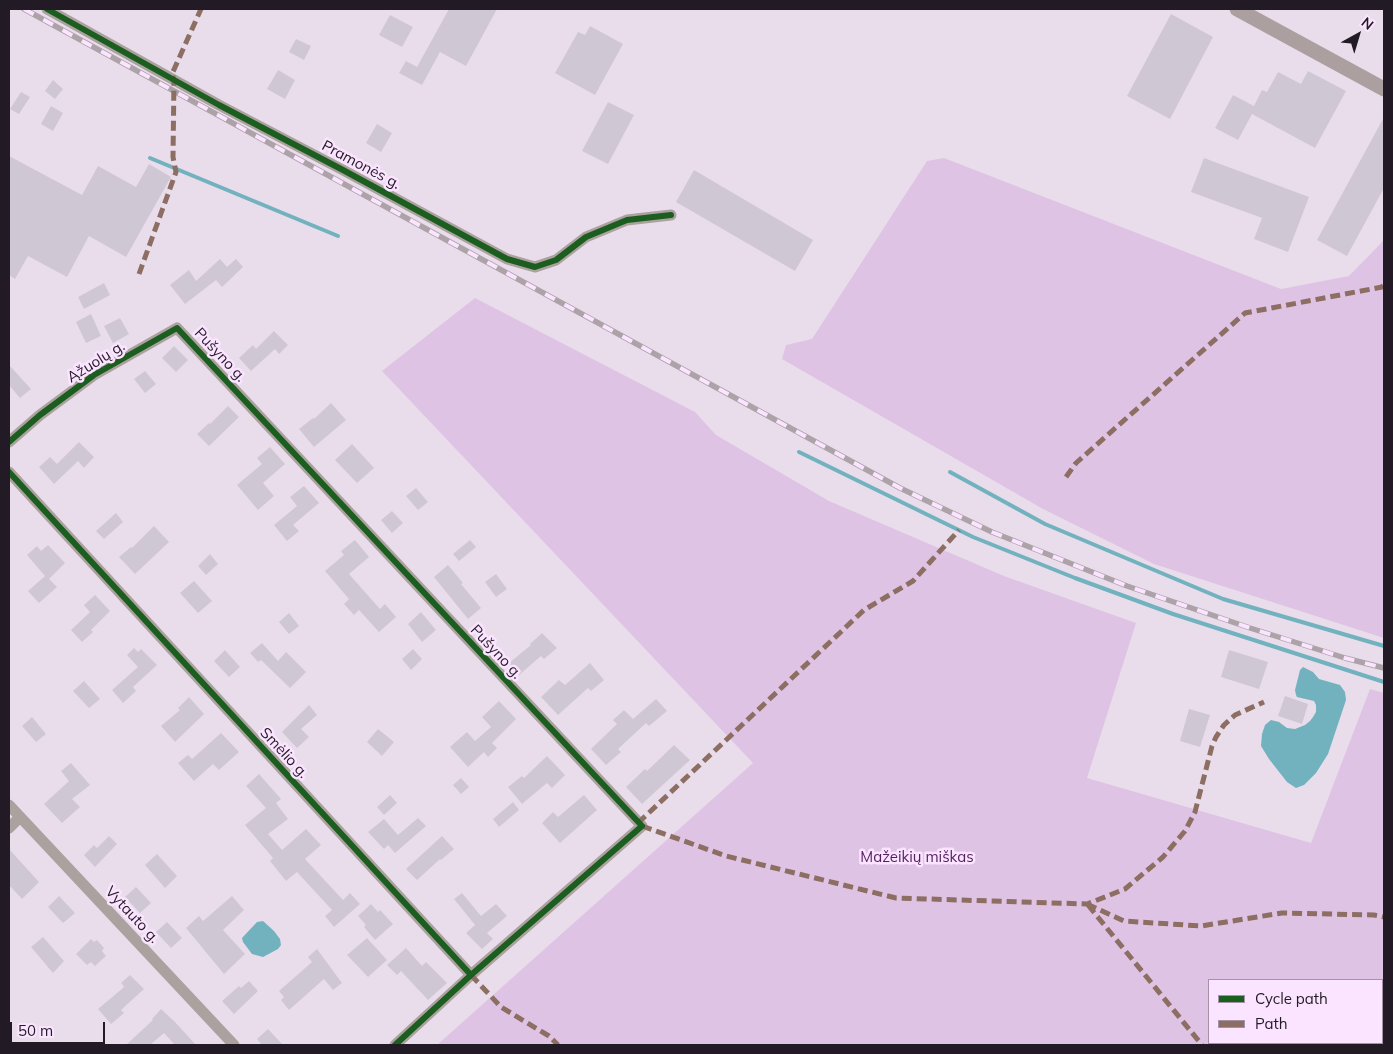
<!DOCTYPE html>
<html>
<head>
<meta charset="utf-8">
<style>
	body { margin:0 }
	#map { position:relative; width:1393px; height:1054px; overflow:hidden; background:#e9ddeb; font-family:Mulish,sans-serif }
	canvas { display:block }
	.frame { position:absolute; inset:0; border:10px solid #221a24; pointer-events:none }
	.legend { position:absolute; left:1208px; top:979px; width:175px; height:65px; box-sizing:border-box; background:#fbe4ff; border:1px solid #a493a7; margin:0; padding:6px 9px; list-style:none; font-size:15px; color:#221a24 }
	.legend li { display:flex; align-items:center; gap:10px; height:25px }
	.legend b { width:25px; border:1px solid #a493a7 }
	.north { position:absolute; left:1333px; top:10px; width:50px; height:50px; -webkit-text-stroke:4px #fbe4ff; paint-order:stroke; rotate:39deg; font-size:14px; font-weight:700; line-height:20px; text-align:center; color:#221a24 }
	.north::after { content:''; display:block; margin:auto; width:18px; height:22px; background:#221a24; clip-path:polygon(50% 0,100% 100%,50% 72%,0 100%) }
	.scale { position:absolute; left:10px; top:1022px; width:95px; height:22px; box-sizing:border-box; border:2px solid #221a24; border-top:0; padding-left:6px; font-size:15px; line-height:18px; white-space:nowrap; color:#221a24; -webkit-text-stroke:4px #fbe4ff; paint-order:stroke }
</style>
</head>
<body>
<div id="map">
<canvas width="1393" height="1054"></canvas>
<div class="frame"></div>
<ul class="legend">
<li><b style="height:6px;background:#1b5e20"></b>Cycle path</li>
<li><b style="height:6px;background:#8d6e63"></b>Path</li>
</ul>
<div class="north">N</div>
<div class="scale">50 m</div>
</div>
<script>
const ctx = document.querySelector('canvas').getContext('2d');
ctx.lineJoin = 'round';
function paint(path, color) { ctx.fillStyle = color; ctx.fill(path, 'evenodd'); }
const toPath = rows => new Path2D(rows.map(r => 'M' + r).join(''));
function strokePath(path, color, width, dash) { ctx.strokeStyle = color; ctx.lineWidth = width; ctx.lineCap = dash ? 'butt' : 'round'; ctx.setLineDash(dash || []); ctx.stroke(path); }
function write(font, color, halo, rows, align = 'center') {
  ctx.font = font + ' Mulish,sans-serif'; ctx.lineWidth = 5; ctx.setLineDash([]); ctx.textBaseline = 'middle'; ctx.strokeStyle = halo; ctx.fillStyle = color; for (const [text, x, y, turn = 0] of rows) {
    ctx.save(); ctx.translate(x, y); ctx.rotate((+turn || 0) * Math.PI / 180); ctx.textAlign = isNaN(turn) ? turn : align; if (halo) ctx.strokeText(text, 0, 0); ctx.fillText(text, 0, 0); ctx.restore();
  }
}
const green = toPath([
	[944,158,1281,289,1349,276,1384,240,1384,638,1154,564,1043,509,782,359,786,345,812,339,927,161],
	[475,298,695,412,716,435,829,501,1004,576,1136,623,1087,778,1311,843,1370,689,1384,693,1384,1045,437,1045,753,763,382,371],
	[1209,980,1382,980,1382,1043,1209,1043]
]);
const water = toPath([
	[1303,667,1313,672,1319,679,1340,685,1345,692,1346,700,1328,754,1316,773,1304,785,1296,788,1287,782,1269,759,1261,746,1262,734,1265,725,1271,720,1279,722,1287,728,1295,729,1305,725,1310,721,1313,717,1316,712,1316,705,1314,701,1297,697,1296,695,1295,690,1300,670],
	[263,921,274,931,280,939,281,945,278,949,263,957,252,954,243,942,242,938,257,922]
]);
const stream = toPath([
	[150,158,338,236],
	[799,452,973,537,1075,578,1173,614,1384,682],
	[950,472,1045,524,1223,599,1384,646]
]);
const building = toPath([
	[449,9,497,9,466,66,440,52,422,85,399,73,406,61,417,67],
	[1171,14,1213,37,1170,119,1127,96],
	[390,15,413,27,402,47,379,35],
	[590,26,623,44,595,95,555,73,578,32,585,35],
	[296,39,311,46,304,60,289,52],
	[278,70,295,80,285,99,267,89],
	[1308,71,1346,91,1315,148,1252,114,1238,140,1215,128,1233,95,1254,106,1262,90,1267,92,1278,72,1301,84],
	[53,80,63,89,55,99,45,91],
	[21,92,30,97,19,114,10,109],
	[608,102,634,115,608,164,582,151],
	[51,106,63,113,53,131,41,124],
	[1384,117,1384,188,1347,256,1317,240],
	[377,124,392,133,381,152,366,143],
	[9,156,82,195,98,166,136,187,149,164,171,177,126,257,89,236,67,277,28,256,15,279,9,275],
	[1204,158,1309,197,1288,252,1254,239,1262,218,1191,192],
	[694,170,813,240,795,271,676,202],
	[220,259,227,267,236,259,243,267,222,287,216,280,185,304,170,285,189,270,196,281],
	[104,283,110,295,84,309,78,297],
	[91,314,101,336,86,343,76,322],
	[120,318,129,334,113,343,104,326],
	[274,331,288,345,279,354,275,349,251,371,239,358,253,345,256,349],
	[174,346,188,360,176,372,162,358],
	[9,365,31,389,20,398,9,385],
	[145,371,156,384,145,393,134,379],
	[331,403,346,420,314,447,299,429,313,418,314,419],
	[228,406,239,417,209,446,197,434,209,423,210,424],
	[79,442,94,457,84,468,78,461,54,484,39,467,50,457,57,464],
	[352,444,374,468,357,483,335,460],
	[270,447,285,464,263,483,274,496,258,510,237,485,262,464,257,458],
	[304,486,319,503,293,525,299,531,287,541,274,525,297,506,290,497],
	[416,488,428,502,418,510,406,496],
	[392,511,403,523,392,533,381,520],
	[116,513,123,522,104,539,96,531],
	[154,526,169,542,135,574,119,557,131,547,132,548],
	[355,540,369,557,349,574,380,609,385,604,396,617,379,632,359,610,354,615,344,604,349,599,325,571,344,555,341,551],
	[470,540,476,547,459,561,453,554],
	[48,545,65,563,49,579,57,587,39,603,28,591,45,576,27,555,37,546,41,551],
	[210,554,218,564,206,575,198,566],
	[448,565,463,583,461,584,481,608,468,619,434,577],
	[496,574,507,589,496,597,485,582],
	[194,581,212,601,198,613,180,593],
	[95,595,110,611,91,630,93,632,82,642,71,630,90,612,84,605],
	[421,612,436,630,422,642,408,624],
	[289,613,299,626,289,634,279,622],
	[542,633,557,648,544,659,541,656,519,675,509,663,531,645,530,644],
	[262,643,278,661,286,652,306,672,290,688,261,660,258,662,250,653],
	[134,648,138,652,141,649,157,665,133,687,136,691,123,703,112,690,138,667,127,655],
	[413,649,422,659,411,670,402,659],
	[225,650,240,667,229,677,214,661],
	[1229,650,1268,662,1259,689,1221,677],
	[590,663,604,680,591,691,588,688,558,715,541,697,559,680,565,685],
	[84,681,100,699,89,708,73,691],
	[1285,696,1308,704,1302,724,1278,716],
	[189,697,204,714,175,742,161,726,180,710,178,708],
	[656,699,667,711,649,726,646,723,618,749,621,752,606,765,591,749,617,724,613,720,624,710,633,719],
	[499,701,516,719,492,743,497,748,488,757,484,752,468,767,450,747,467,732,475,741,491,727,482,717],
	[309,705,317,715,301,729,309,737,297,748,282,732],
	[1189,709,1210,715,1200,747,1180,741],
	[32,717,46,734,36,742,22,726],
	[378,729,394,742,382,756,367,742],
	[221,733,239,752,219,770,213,764,194,781,178,763,188,755,192,759],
	[674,745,690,760,642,804,626,787,645,769,647,771],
	[547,756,565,775,552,788,547,783,522,804,508,787,522,776,524,778],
	[71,763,90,785,72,799,80,807,62,823,44,804,69,781,61,771],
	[259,774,281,799,276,803,288,819,268,834,282,850,306,829,321,845,305,859,343,900,350,893,360,904,334,927,325,916,332,910,297,872,286,881,270,861,273,858,245,825,266,808,246,786],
	[461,778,469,787,461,794,453,785],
	[390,795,397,803,384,815,377,807],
	[584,795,597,810,560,843,542,823,553,812,558,817],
	[513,802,519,810,499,827,493,819],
	[418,818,426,826,395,853,388,845,384,849,368,832,384,819,398,835],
	[109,836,117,844,95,867,84,855,94,845,97,848],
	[442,836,454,849,441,860,440,859,417,880,406,869],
	[9,849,39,882,22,899,9,885],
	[157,854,177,876,165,888,145,865],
	[136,887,151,903,140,913,125,897],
	[462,893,481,916,496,904,507,916,487,933,493,939,482,949,466,933,475,925,454,899],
	[59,896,75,913,63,923,48,907],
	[232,896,244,910,223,930,245,954,224,974,186,928,199,916,203,921],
	[371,904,378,912,380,910,393,924,375,940,364,927,366,925,358,916],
	[167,922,182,938,171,948,156,932],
	[43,937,64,961,53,973,31,947],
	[367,938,387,960,368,977,347,955],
	[91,939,94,942,97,940,104,948,102,951,106,956,95,966,91,962,87,965,76,954],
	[406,948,422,966,426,962,447,983,428,1000,401,971,397,975,387,965],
	[317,949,342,983,333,990,324,979,289,1010,281,1000,284,997,279,991,312,962,308,957],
	[130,975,144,989,121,1010,124,1013,111,1024,98,1009,123,988,124,986,121,983],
	[249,981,258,991,234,1014,222,1001,239,986,241,988],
	[161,1009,175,1022,196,1045,175,1045,164,1033,150,1045,126,1045,153,1020,152,1019],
	[268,1029,283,1045,262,1045,257,1039]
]);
const minor = toPath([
	[47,9,219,105,343,170,507,259,535,267,556,260,586,237,627,220,671,215],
	[9,442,40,415,94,375,177,328,642,826,471,975],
	[9,472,471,975,395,1045],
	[9,805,234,1045],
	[9,828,20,817]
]);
const secondary = toPath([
	[1237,9,1384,89]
]);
const rail = toPath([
	[24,9,900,488,992,532,1127,586,1250,628,1345,658,1384,668]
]);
const quiet = toPath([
	[139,274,176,172,173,157,174,80,172,74,201,9],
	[1066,477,1076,463,1245,313,1382,287,1384,284],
	[638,823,864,610,913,581,959,530],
	[642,826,726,856,896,898,1087,904,1125,889,1163,857,1185,831,1195,812,1212,746,1216,737,1224,725,1235,715,1264,702],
	[1087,904,1124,921,1201,926,1282,913,1374,915,1384,917],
	[1088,905,1202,1045],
	[471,975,501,1007,549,1036,558,1045]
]);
const cycleway = toPath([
	[47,9,219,105,343,170,507,259,535,267,556,260,586,237,627,220,671,215],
	[9,442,40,415,94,375,177,328,642,826,471,975],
	[9,472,471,975,395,1045]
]);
const streetNames = [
	["Pramonės g.",361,165,28],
	["Pušyno g.",220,355,47],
	["Ąžuolų g.",96,362,-32],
	["Pušyno g.",496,652,47],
	["Smėlio g.",284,753,47],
	["Vytauto g.",132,915,47]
];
const parkNames = [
	["Mažeikių miškas",917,857]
];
paint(green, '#dfc3e4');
paint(water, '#71b2be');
strokePath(stream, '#71b2be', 4);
paint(building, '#cfc8d4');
strokePath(minor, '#aba19f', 11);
strokePath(secondary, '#ac9f9f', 15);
strokePath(rail, '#aca2a8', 5.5);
strokePath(rail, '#fbe4ff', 4, [11]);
strokePath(quiet, '#8d6e63', 5, [10, 5]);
strokePath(cycleway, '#1b5e20', 6);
write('15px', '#221a24', '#fbe4ff', streetNames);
write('15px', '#551e5f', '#fbe4ff', parkNames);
</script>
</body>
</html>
